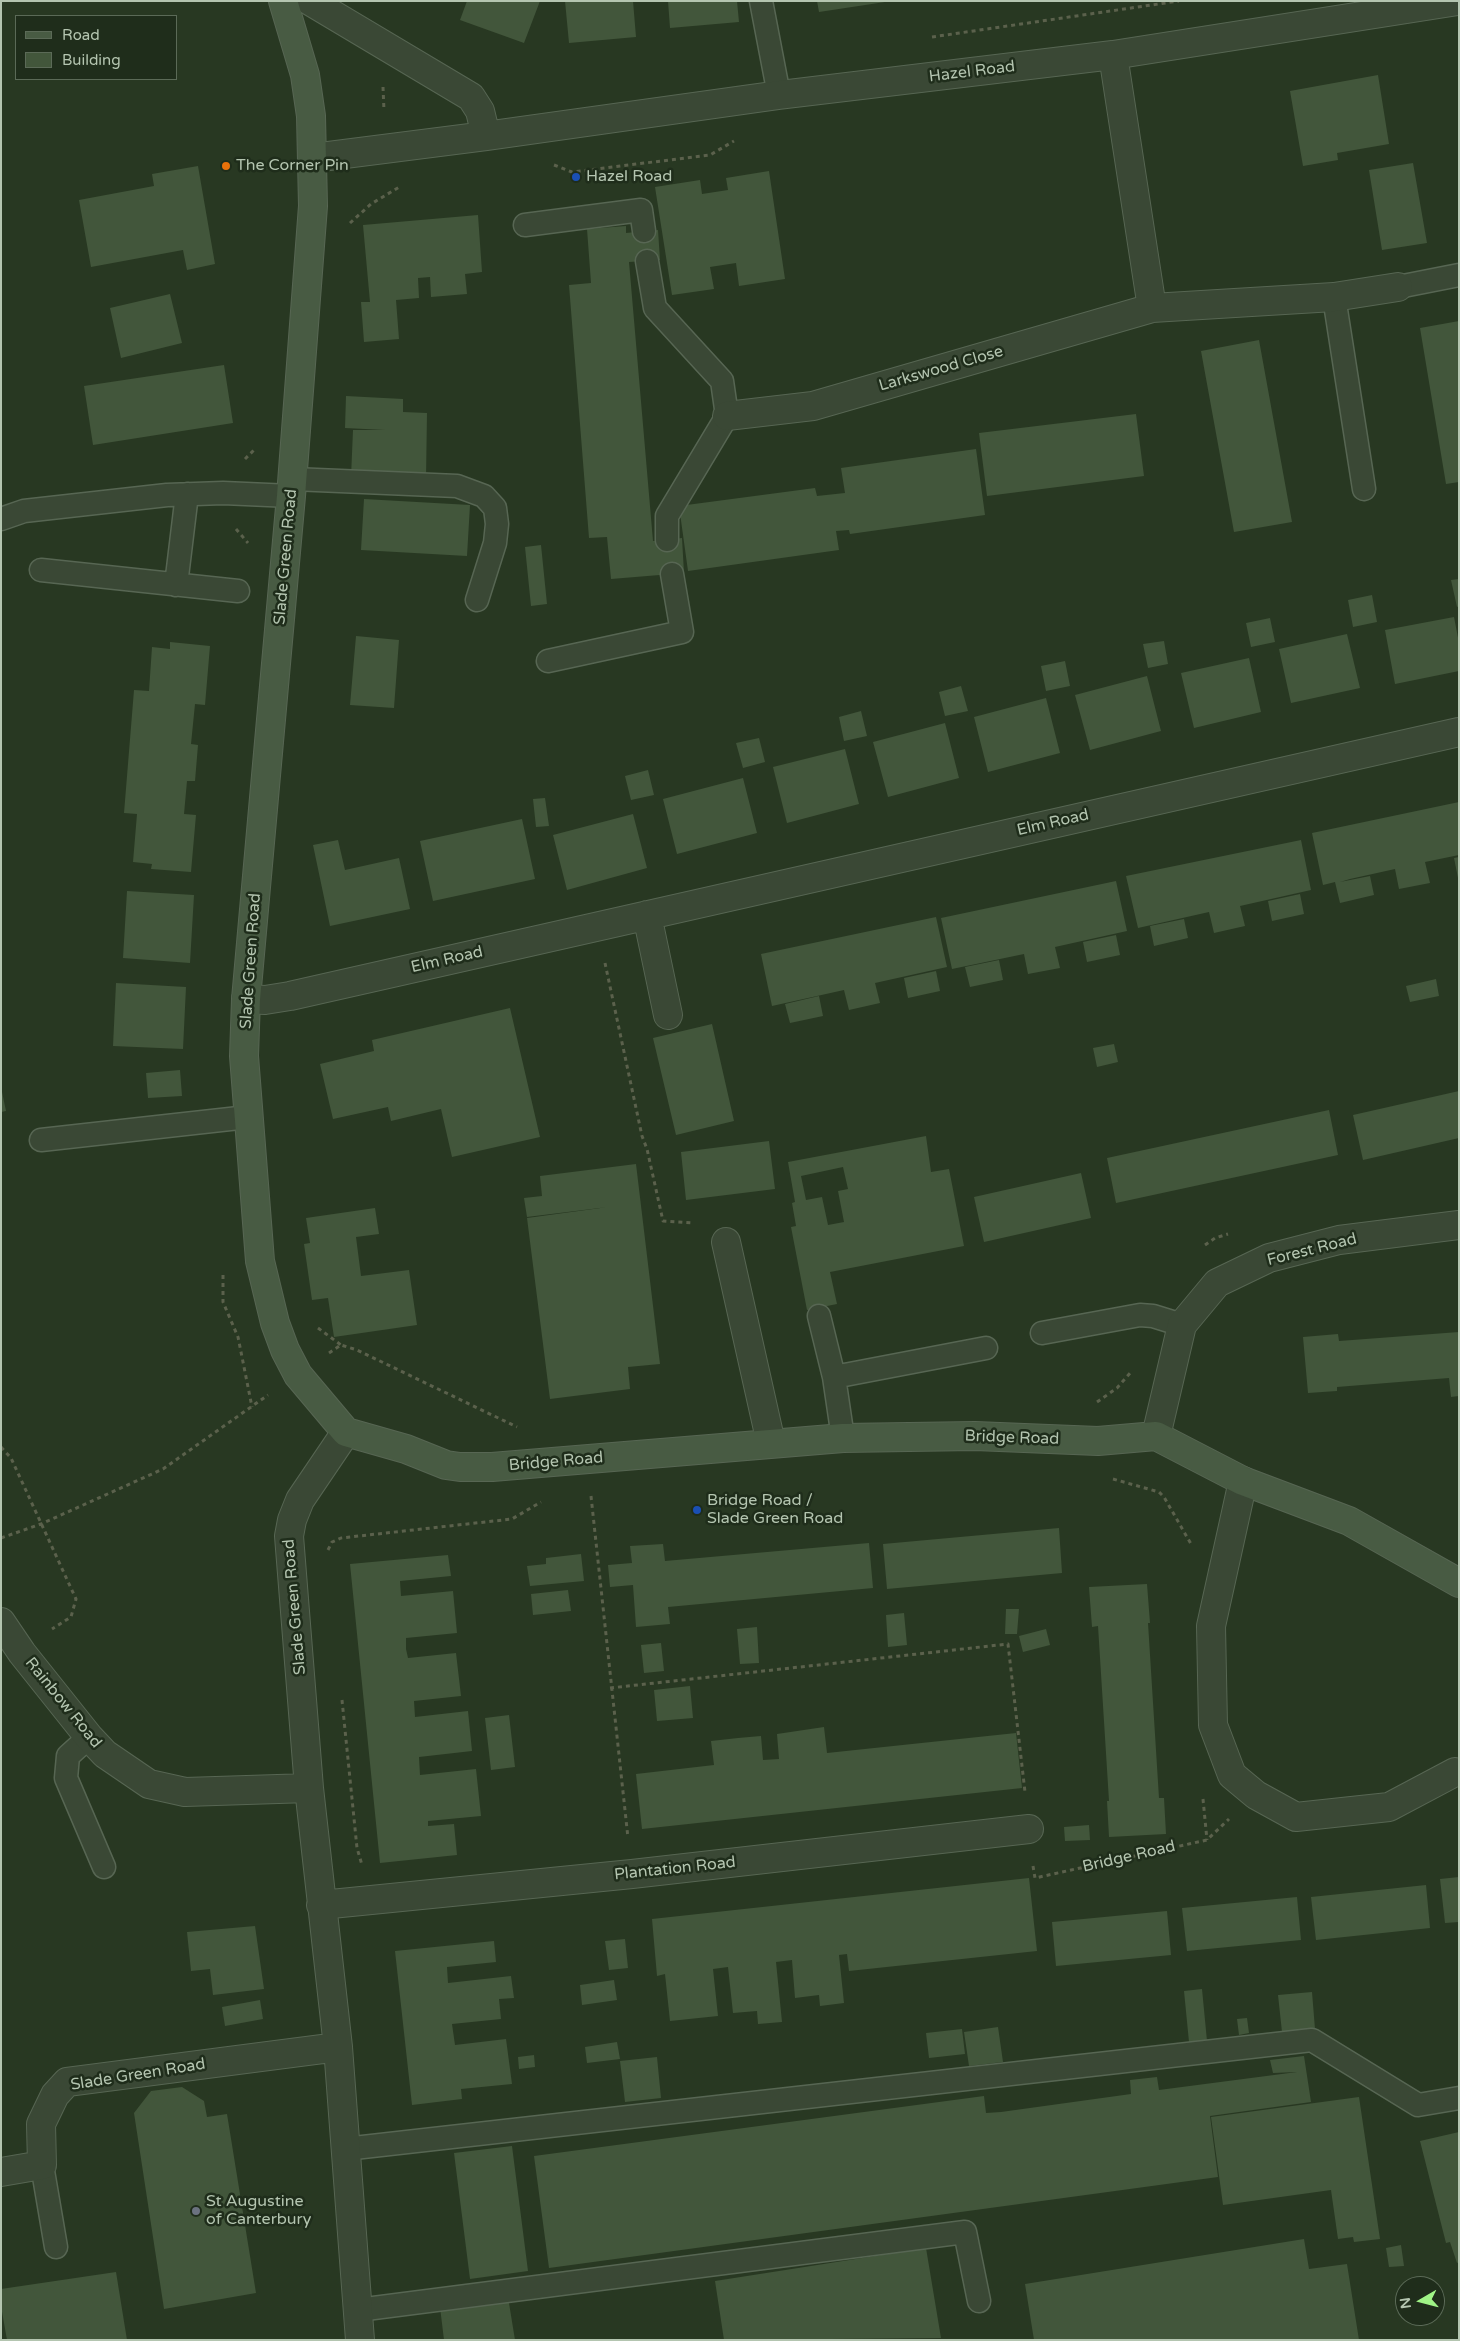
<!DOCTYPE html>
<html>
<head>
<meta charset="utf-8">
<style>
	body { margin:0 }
	#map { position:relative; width:1460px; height:2341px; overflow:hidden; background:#283822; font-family:"Varela Round",sans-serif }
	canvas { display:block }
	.frame { position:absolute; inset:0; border:2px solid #b4c5b0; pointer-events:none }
	.legend { position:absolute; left:15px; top:15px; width:162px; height:65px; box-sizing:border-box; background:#1f2d1b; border:1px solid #5b6a57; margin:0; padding:6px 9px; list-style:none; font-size:15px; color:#b4c5b0 }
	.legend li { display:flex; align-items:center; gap:10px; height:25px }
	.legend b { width:25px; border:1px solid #5b6a57 }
	.north { position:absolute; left:1395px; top:2276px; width:50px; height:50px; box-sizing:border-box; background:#1f2d1b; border:1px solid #5b6a57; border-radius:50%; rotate:262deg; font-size:14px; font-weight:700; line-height:20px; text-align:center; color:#b4c5b0 }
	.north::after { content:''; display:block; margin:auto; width:18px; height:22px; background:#9ff486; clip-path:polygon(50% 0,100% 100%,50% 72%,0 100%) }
</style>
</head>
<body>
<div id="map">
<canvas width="1460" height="2341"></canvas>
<div class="frame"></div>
<ul class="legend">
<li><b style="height:6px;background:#485b43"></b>Road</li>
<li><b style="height:14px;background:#42563b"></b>Building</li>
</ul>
<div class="north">N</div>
</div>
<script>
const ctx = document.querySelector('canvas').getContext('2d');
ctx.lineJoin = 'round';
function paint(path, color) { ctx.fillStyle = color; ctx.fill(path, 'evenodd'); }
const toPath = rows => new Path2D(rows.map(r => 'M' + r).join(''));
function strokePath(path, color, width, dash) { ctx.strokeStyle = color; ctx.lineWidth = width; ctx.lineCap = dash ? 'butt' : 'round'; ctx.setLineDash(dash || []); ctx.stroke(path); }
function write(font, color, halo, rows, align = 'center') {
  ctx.font = font + ' "Varela Round",sans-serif'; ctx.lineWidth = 5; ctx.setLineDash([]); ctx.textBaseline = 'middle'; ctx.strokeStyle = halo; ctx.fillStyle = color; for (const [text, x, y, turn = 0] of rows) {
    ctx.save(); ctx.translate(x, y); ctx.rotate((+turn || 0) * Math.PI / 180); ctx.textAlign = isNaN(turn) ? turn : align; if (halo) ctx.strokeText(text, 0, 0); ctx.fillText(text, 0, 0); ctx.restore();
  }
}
const building = toPath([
	[467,1,540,1,524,43,460,20],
	[565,1,633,1,636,37,569,43],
	[668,1,737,1,739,22,670,28],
	[817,1,885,1,885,2,819,12],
	[1378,75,1389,144,1337,153,1338,160,1303,166,1290,91],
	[1413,163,1427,243,1382,250,1369,170],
	[198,166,215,264,187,270,183,250,91,267,79,200,154,186,152,174],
	[769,171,785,279,739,286,736,263,710,267,714,289,672,295,655,187,700,180,702,194,728,190,726,178],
	[478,215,482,272,465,274,467,294,431,297,430,277,418,278,419,298,396,300,399,339,364,342,361,302,370,302,363,225],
	[626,226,626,233,658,230,660,260,629,262,653,541,682,538,684,573,611,579,607,537,589,538,569,285,591,283,587,229],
	[170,294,182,343,121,358,110,308],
	[1459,321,1459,482,1446,484,1420,328],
	[1259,340,1292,522,1234,532,1201,351],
	[224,365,233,423,93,445,84,386],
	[346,396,403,399,403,412,427,413,426,479,351,477,353,430,385,430,345,428],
	[1136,414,1144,476,987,496,979,433],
	[976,449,985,515,850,534,849,530,836,531,839,550,688,571,679,506,815,488,817,496,845,493,841,468],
	[364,499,470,505,467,556,361,550],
	[541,545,547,604,531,606,525,547],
	[1459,579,1459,606,1457,607,1451,580],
	[1372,595,1377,622,1353,627,1348,600],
	[1454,617,1459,643,1459,671,1395,684,1385,630],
	[1270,618,1275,642,1251,647,1246,623],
	[1347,634,1360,688,1291,703,1279,649],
	[356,636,399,640,394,708,350,705],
	[1164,641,1168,664,1148,668,1143,644],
	[170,642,210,646,205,705,195,704,191,744,198,745,195,781,187,781,184,814,196,815,191,872,151,869,152,864,133,862,137,814,124,813,134,690,149,691,152,647,170,649],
	[1249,658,1261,712,1194,728,1181,673],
	[1065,661,1070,686,1046,691,1041,666],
	[1147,676,1161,731,1090,750,1075,695],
	[961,686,968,711,945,716,939,692],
	[1046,698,1060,753,988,772,974,717],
	[861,711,867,736,844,741,839,717],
	[945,723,959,778,888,797,873,742],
	[759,738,765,762,743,768,736,743],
	[845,749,859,804,787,823,773,767],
	[648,770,654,795,631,800,625,776],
	[743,778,757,833,677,854,663,799],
	[545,798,549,826,536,827,533,799],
	[1459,802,1459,855,1425,862,1430,883,1399,889,1395,869,1350,879,1340,882,1370,876,1374,895,1340,903,1335,882,1323,885,1312,833],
	[633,814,647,868,567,890,553,835],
	[522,819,535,879,433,901,420,841],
	[338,840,345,870,399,858,410,909,330,926,313,845],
	[1301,840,1311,890,1240,906,1245,926,1214,933,1209,912,1138,928,1126,876],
	[1459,857,1459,878,1458,878,1454,858],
	[1116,881,1127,931,1055,947,1060,968,1028,974,1024,954,952,969,941,918],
	[127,891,194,895,190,963,123,958],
	[1300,894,1304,914,1272,921,1268,901],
	[936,917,947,967,875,983,880,1003,849,1010,844,990,772,1006,761,954],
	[1184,919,1188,938,1154,946,1150,926],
	[1116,935,1120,955,1087,962,1083,942],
	[999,960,1003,980,970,987,965,967],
	[936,971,940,991,908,998,904,978],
	[1436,979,1439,996,1410,1002,1406,986],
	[116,983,186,987,183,1049,113,1046],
	[819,996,823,1016,790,1023,785,1004],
	[510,1008,540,1137,452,1157,441,1109,391,1121,388,1107,333,1119,320,1064,374,1051,372,1040],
	[712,1024,734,1121,676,1135,653,1038],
	[1114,1044,1118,1062,1097,1067,1093,1048],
	[180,1070,182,1096,148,1098,146,1073],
	[1,1087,6,1111,1,1112],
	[1459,1091,1459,1138,1363,1160,1353,1115],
	[1329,1110,1338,1155,1116,1203,1107,1158],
	[926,1136,931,1172,949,1169,964,1246,830,1272,837,1304,807,1310,791,1227,796,1226,792,1203,795,1202,788,1162],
	[843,1167,848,1189,838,1191,844,1222,828,1225,822,1197,806,1200,801,1176],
	[769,1141,775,1189,686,1200,681,1152],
	[636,1164,660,1364,628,1367,630,1389,550,1399,527,1218,608,1207,527,1217,524,1198,542,1196,540,1176],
	[1081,1173,1091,1218,984,1242,974,1197],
	[375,1208,379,1234,356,1237,361,1276,409,1270,417,1325,334,1337,328,1298,312,1300,304,1244,310,1243,306,1218],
	[1459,1332,1459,1396,1451,1397,1449,1378,1337,1387,1337,1391,1308,1393,1303,1337,1338,1334,1339,1341],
	[1059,1528,1062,1573,887,1589,883,1544],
	[869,1543,873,1588,668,1607,670,1624,636,1627,633,1585,610,1587,608,1565,632,1563,630,1546,663,1544,665,1561],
	[581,1554,584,1581,530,1586,527,1566,546,1564,546,1558],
	[448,1555,451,1576,400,1581,401,1596,453,1591,457,1633,406,1638,406,1649,408,1658,456,1653,461,1696,414,1701,415,1717,468,1711,472,1751,419,1757,420,1775,476,1769,481,1816,428,1821,428,1826,454,1824,457,1855,380,1863,350,1564],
	[1147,1584,1150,1623,1148,1623,1159,1798,1164,1798,1166,1834,1109,1837,1107,1801,1109,1801,1098,1626,1092,1627,1089,1587],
	[568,1590,571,1611,533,1615,531,1594],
	[1006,1609,1019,1609,1017,1634,1005,1634],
	[904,1613,907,1645,888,1647,886,1615],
	[757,1627,759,1663,740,1664,737,1629],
	[1046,1629,1050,1645,1023,1652,1019,1636],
	[661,1643,664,1671,644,1673,641,1645],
	[690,1686,693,1718,657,1721,654,1690],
	[509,1715,515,1767,491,1770,485,1718],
	[824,1727,827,1753,1016,1733,1022,1788,642,1829,636,1774,714,1765,711,1741,738,1738,761,1736,763,1760,779,1759,777,1734],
	[1089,1825,1090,1840,1065,1841,1064,1827],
	[1459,1877,1459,1922,1445,1923,1440,1879],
	[1029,1878,1037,1951,849,1971,847,1954,839,1955,844,2003,820,2006,819,1995,795,1998,792,1960,776,1962,782,2022,758,2024,757,2011,733,2013,728,1967,713,1969,718,2016,670,2021,665,1974,657,1976,652,1919],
	[1426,1885,1430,1928,1316,1940,1311,1897],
	[1297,1897,1301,1940,1187,1951,1182,1908],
	[1167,1911,1171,1955,1056,1966,1052,1922],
	[255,1926,264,1989,213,1995,210,1969,191,1971,187,1932],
	[625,1939,628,1968,609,1970,605,1941],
	[494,1941,496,1962,447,1967,448,1983,511,1976,514,1998,499,1999,501,2019,452,2024,455,2045,506,2039,512,2084,461,2089,462,2099,412,2105,395,1951],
	[614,1980,617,2000,582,2005,580,1985],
	[1202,1989,1207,2041,1189,2042,1184,1991],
	[1312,1992,1315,2029,1282,2032,1278,1995],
	[260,2000,263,2019,225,2026,222,2007],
	[1247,2018,1249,2033,1239,2035,1237,2019],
	[998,2027,1003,2062,969,2066,964,2032],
	[962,2029,965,2054,929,2058,926,2033],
	[617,2042,620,2059,587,2063,585,2047],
	[534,2055,535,2067,519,2069,518,2057],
	[1304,2056,1311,2102,1210,2116,1218,2177,549,2268,534,2156,984,2096,986,2113,1001,2112,1131,2094,1130,2080,1157,2077,1159,2090,1297,2072,1273,2073,1270,2060],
	[657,2057,661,2098,625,2102,620,2061],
	[182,2087,204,2101,207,2117,227,2114,256,2293,164,2309,134,2113,151,2091],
	[1359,2097,1380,2239,1354,2242,1353,2237,1338,2239,1331,2190,1223,2205,1211,2117],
	[1459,2132,1459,2262,1457,2263,1450,2242,1446,2243,1420,2141],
	[512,2146,528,2271,470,2279,454,2153],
	[1304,2239,1309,2269,1347,2264,1359,2340,1034,2340,1025,2284],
	[1401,2245,1404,2266,1389,2267,1386,2248],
	[926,2248,941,2338,724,2340,715,2281],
	[116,2272,127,2340,7,2340,1,2306,1,2289],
	[508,2297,515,2340,444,2340,440,2307]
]);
const path = toPath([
	[932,37,1179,1],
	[383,87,384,111],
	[554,165,572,172,710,155,734,141],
	[350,223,371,204,401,186],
	[245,459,256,448],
	[236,529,248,543],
	[605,963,642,1136,647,1149,663,1221,694,1223],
	[1205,1245,1215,1238,1228,1234],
	[223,1275,223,1302,238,1337,252,1407],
	[318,1328,341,1345],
	[329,1353,341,1345,357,1350,517,1427],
	[1097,1402,1117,1388,1131,1372],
	[1,1447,11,1458,76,1599,71,1617,52,1629],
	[1113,1479,1159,1492,1164,1497,1191,1544],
	[591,1496,628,1838],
	[1,1538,41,1524,163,1469,268,1395],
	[328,1550,332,1542,341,1538,512,1519,541,1502],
	[610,1688,1008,1644,1025,1792],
	[342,1700,357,1848,362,1865],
	[1203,1799,1207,1840],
	[1033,1866,1035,1878,1207,1840,1229,1819]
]);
const lane = toPath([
	[761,1,779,95],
	[525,225,641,210,644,231],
	[647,261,655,308,722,381,727,416,667,516,667,540],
	[1398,287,1459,275],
	[1334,297,1364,489],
	[293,479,457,486,484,496,495,508,497,524,495,543,477,600],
	[1,519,24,511,167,495,223,493,291,496],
	[41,570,238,591],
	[176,585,187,494],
	[548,661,682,632,672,574],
	[41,1140,248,1117],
	[819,1316,834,1377],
	[1042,1333,1140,1315,1153,1316,1182,1325],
	[843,1438,834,1377,986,1348],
	[89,1737,68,1756,66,1778,104,1867],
	[345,2149,1312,2040,1418,2105,1459,2098],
	[42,2165,56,2247],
	[358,2310,965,2232,979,2301]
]);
const street = toPath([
	[310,1,471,97,480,111,486,136],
	[1113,55,1152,308],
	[313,158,486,136,779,95,1113,55,1458,1],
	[727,416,813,406,1152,308,1334,297,1398,287],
	[647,915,668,1015],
	[246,999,265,1000,290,996,1459,732],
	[726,1242,771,1443],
	[346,1432,300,1500,292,1520,289,1536,309,1788,338,2047,360,2340],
	[1156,1436,1182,1325,1217,1283,1269,1258,1339,1240,1459,1225],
	[1243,1481,1211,1626,1213,1725,1232,1775,1256,1795,1296,1817,1389,1807,1455,1772],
	[1,1622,22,1653,89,1737,105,1754,149,1784,185,1792,309,1788],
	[321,1905,632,1874,1029,1829],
	[1,2172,42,2165,41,2124,55,2095,67,2082,338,2047]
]);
const secondary = toPath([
	[283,1,305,75,311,116,313,206,291,496,246,999,244,1056,260,1261,275,1323,285,1350,298,1375,346,1432,406,1449,446,1465,460,1467,492,1467,843,1438,975,1436,1098,1441,1156,1436,1243,1481,1349,1521,1459,1583]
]);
const markers = [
	[226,166,5,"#e8710a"],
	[576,177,5,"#1a4fb4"],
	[697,1510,5,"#1a4fb4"],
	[196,2211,5,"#6b7280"]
];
const streetNames = [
	["Hazel Road",972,72,-7],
	["Larkswood Close",941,369,-16],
	["Slade Green Road",286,557,-85],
	["Elm Road",1053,823,-13],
	["Elm Road",447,960,-13],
	["Slade Green Road",251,961,-86],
	["Forest Road",1312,1250,-14],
	["Bridge Road",1012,1438,2],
	["Bridge Road",556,1462,-5],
	["Slade Green Road",295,1607,-95],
	["Rainbow Road",63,1703,51],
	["Bridge Road",1129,1857,-13],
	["Plantation Road",675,1869,-6],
	["Slade Green Road",138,2075,-9]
];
const poiNames = [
	["The Corner Pin",236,166],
	["Hazel Road",586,177],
	["Bridge Road /",707,1501],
	["Slade Green Road",707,1519],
	["St Augustine",206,2202],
	["of Canterbury",206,2220]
];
paint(building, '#42563b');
strokePath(lane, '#576653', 25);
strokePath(street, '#576653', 30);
strokePath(secondary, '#576653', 30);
strokePath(path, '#5b614c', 3, [4, 4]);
strokePath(lane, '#3a4835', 22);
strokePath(street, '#3a4835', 28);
strokePath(secondary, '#485b43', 28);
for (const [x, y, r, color] of markers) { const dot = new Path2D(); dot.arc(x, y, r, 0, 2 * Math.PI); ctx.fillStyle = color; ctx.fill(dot); strokePath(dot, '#1f2d1b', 2); }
write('16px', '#b4c5b0', '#1f2d1b', streetNames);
write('16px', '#b4c5b0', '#1f2d1b', poiNames, 'left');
</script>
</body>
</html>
